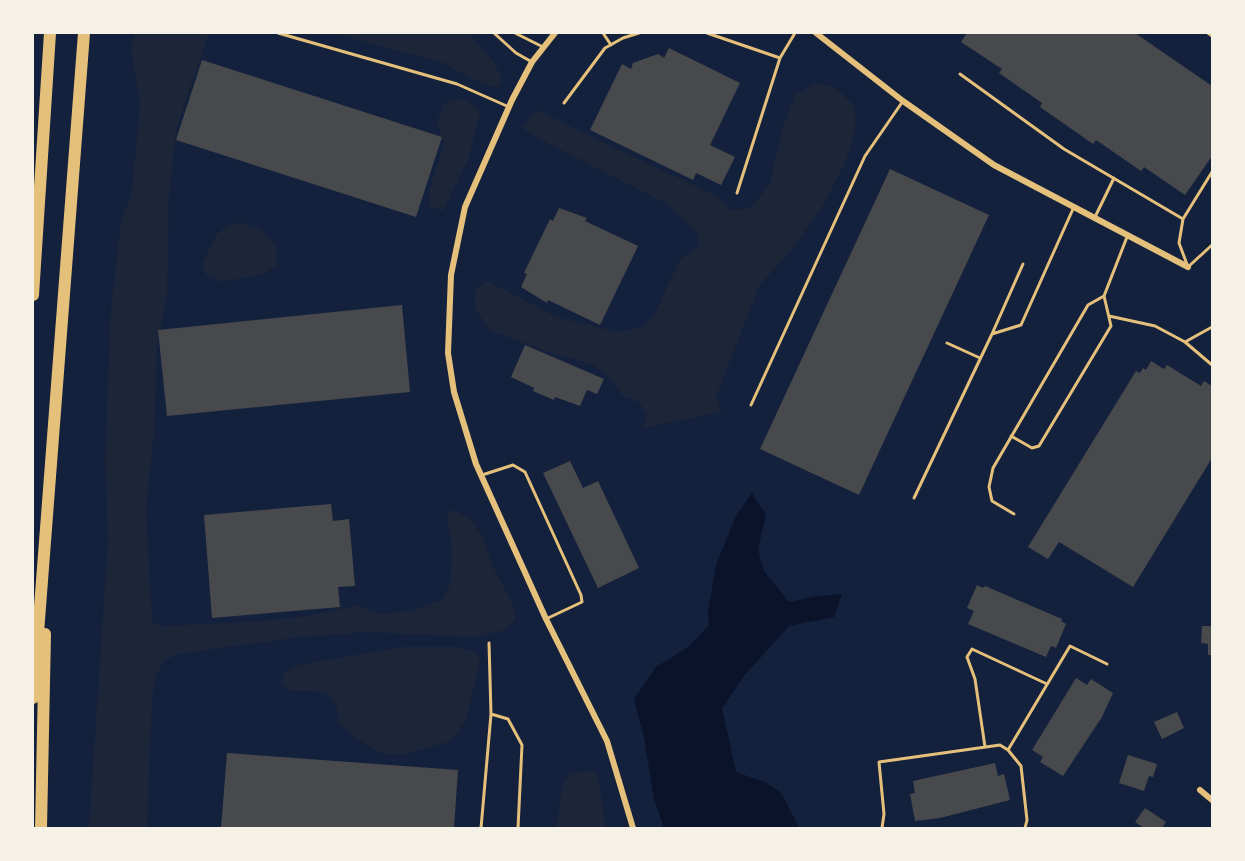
<!DOCTYPE html>
<html>
<head>
<meta charset="utf-8">
<style>
	body { margin:0 }
	#map { position:relative; width:1245px; height:861px; overflow:hidden; background:#14213d; font-family:Signika,sans-serif }
	canvas { display:block }
	.frame { position:absolute; inset:0; border:34px solid #f6f1e7; pointer-events:none }
</style>
</head>
<body>
<div id="map">
<canvas width="1245" height="861"></canvas>
<div class="frame"></div>
</div>
<script>
const ctx = document.querySelector('canvas').getContext('2d');
ctx.lineJoin = 'round';
function paint(path, color) { ctx.fillStyle = color; ctx.fill(path, 'evenodd'); }
const toPath = rows => new Path2D(rows.map(r => 'M' + r).join(''));
function strokePath(path, color, width, dash) { ctx.strokeStyle = color; ctx.lineWidth = width; ctx.lineCap = dash ? 'butt' : 'round'; ctx.setLineDash(dash || []); ctx.stroke(path); }
const green = toPath([
	[135,33,209,33,177,126,169,194,167,295,157,346,154,432,146,511,152,622,161,626,252,622,309,616,357,605,379,614,413,611,443,599,450,585,452,551,447,515,453,509,471,520,483,538,494,569,513,604,515,619,502,631,475,637,367,632,301,637,176,654,164,662,156,675,152,697,147,828,89,828,108,539,105,458,111,309,121,221,132,192,140,104,131,48],
	[333,33,469,33,494,62,502,79,497,88,469,78,444,63],
	[817,83,837,89,855,107,855,132,844,165,822,207,790,252,759,286,716,397,722,412,643,428,647,415,639,402,623,396,609,377,593,365,542,350,490,330,474,307,476,289,487,281,557,317,617,332,643,327,654,315,681,258,691,253,699,244,697,232,667,204,534,136,522,127,537,110,716,196,732,210,750,208,770,184,783,127,796,94],
	[455,99,466,100,480,112,469,157,443,211,430,205,429,191,444,143,437,121,444,104],
	[243,223,263,231,277,248,276,266,264,274,221,282,207,276,202,265,216,235,228,225],
	[402,647,460,647,477,653,480,663,466,720,451,741,406,754,383,754,357,739,339,723,337,707,329,695,318,691,290,691,281,683,284,673,299,665],
	[584,771,597,772,606,828,557,828,562,787,570,775]
]);
const water = toPath([
	[752,493,766,515,758,549,764,571,789,602,818,596,842,594,834,617,789,626,744,676,722,708,736,772,767,783,781,793,798,825,797,828,664,828,654,799,644,738,634,699,656,667,688,647,709,625,708,611,716,565,736,516]
]);
const building = toPath([
	[967,33,1135,33,1212,86,1212,156,1185,195,1144,167,1141,171,1096,140,1093,144,1040,107,1042,103,999,73,1002,69,961,42],
	[669,48,740,83,710,145,735,157,721,185,696,173,693,180,590,130,622,64,631,69,633,63,658,54,664,58],
	[202,60,442,137,416,217,176,140],
	[890,169,989,215,859,495,760,449],
	[559,208,587,218,585,221,638,246,600,325,548,300,547,303,521,287,527,274,524,273,550,219,553,221],
	[402,305,410,392,167,416,158,330],
	[525,345,604,379,597,394,587,390,580,406,555,397,554,400,533,391,534,388,511,377],
	[1151,361,1164,369,1167,365,1201,386,1204,381,1212,386,1212,458,1133,587,1059,542,1048,559,1028,547,1136,371,1140,373,1143,368,1146,370],
	[570,461,583,488,598,481,639,568,598,588,543,473],
	[331,504,333,521,349,519,355,586,338,587,340,607,212,618,204,515],
	[977,585,983,588,985,586,1062,619,1061,621,1066,624,1056,648,1051,646,1046,657,968,624,974,611,967,608],
	[1202,626,1212,626,1212,655,1208,655,1208,644,1201,643],
	[1076,678,1087,685,1091,679,1113,693,1102,717,1063,776,1040,762,1043,757,1032,750],
	[1177,712,1184,728,1162,739,1154,722],
	[227,753,458,770,454,828,221,828],
	[1128,755,1157,764,1153,777,1149,776,1144,791,1119,783],
	[995,763,998,776,1004,774,1010,800,940,818,915,821,910,794,915,793,913,781],
	[1145,808,1166,822,1162,828,1144,828,1135,822]
]);
const service = toPath([
	[278,33,457,84,509,107],
	[494,33,516,53,532,62],
	[515,33,543,47],
	[603,33,611,45],
	[707,33,780,58],
	[1208,33,1212,36],
	[960,74,1064,149,1183,219,1212,172],
	[564,103,605,48,623,38,639,33],
	[737,193,780,58,795,33],
	[1095,217,1114,178],
	[1183,219,1179,243,1188,267,1212,245],
	[1109,316,1155,326,1185,342,1212,365],
	[992,334,1023,264],
	[1185,342,1212,327],
	[947,343,980,358],
	[751,405,865,156,903,101],
	[1011,436,1032,448,1039,446,1111,326,1104,296,1127,237],
	[482,475,513,465,525,472,581,595,582,602,546,619],
	[914,498,992,334,1021,325,1073,209],
	[1014,514,992,501,989,487,993,468,1088,305,1104,296],
	[489,643,491,714,508,719,522,745,518,828],
	[985,747,975,679,967,657,972,649,1047,684],
	[1008,750,1070,646,1107,664],
	[481,828,491,714],
	[882,828,884,814,879,762,1000,745,1008,750,1021,766,1027,820,1025,828]
]);
const minor = toPath([
	[555,33,532,62,512,100,465,207,451,275,448,353,454,392,476,464,546,619,607,741,633,828],
	[816,33,903,101,994,165,1188,267],
	[1200,790,1212,800]
]);
const motorway = toPath([
	[33,295,50,33],
	[33,698,84,33],
	[41,828,45,634]
]);
paint(green, '#1d2539');
paint(water, '#0b132b');
paint(building, '#48494c');
strokePath(service, '#e5c07b', 3);
strokePath(minor, '#e5c07b', 6);
strokePath(motorway, '#e5c07b', 12);
</script>
</body>
</html>
